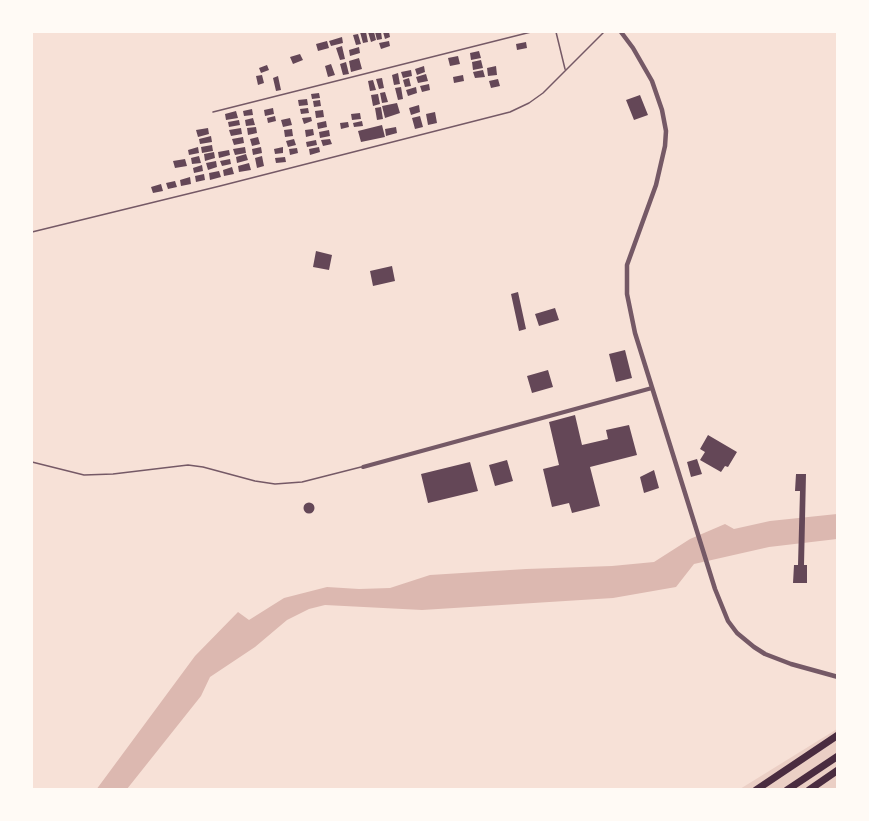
<!DOCTYPE html>
<html>
<head>
<meta charset="utf-8">
<style>
	body { margin:0 }
	#map { position:relative; width:869px; height:821px; overflow:hidden; background:#f7e1d7; font-family:"DM Sans",sans-serif }
	canvas { display:block }
	.frame { position:absolute; inset:0; border:33px solid #fffaf5; pointer-events:none }
</style>
</head>
<body>
<div id="map">
<canvas width="869" height="821"></canvas>
<div class="frame"></div>
</div>
<script>
const ctx = document.querySelector('canvas').getContext('2d');
ctx.lineJoin = 'round';
function paint(path, color) { ctx.fillStyle = color; ctx.fill(path, 'evenodd'); }
const toPath = rows => new Path2D(rows.map(r => 'M' + r).join(''));
function strokePath(path, color, width, dash) { ctx.strokeStyle = color; ctx.lineWidth = width; ctx.lineCap = dash ? 'butt' : 'round'; ctx.setLineDash(dash || []); ctx.stroke(path); }
const green = toPath([
	[837,729,837,789,740,789]
]);
const water = toPath([
	[837,514,837,539,769,547,694,564,676,587,613,598,422,610,325,605,309,609,287,620,255,647,210,677,201,696,127,789,96,790,195,656,238,612,249,620,284,598,327,587,359,589,390,588,430,575,526,569,612,566,654,562,690,539,725,524,734,529,770,521]
]);
const building = toPath([
	[360,32,366,32,368,42,363,43],
	[368,32,374,32,376,40,371,42],
	[375,32,381,32,382,39,377,40],
	[383,32,389,32,390,37,385,39],
	[358,34,361,44,356,45,353,35],
	[342,37,343,43,331,46,329,41],
	[327,41,329,48,318,51,316,44],
	[389,41,390,46,381,49,379,43],
	[526,42,527,48,517,50,516,44],
	[342,46,345,59,340,60,336,48],
	[359,47,360,53,350,56,349,50],
	[479,51,481,58,471,60,470,53],
	[300,54,303,60,293,64,290,57],
	[458,56,460,64,450,66,448,58],
	[359,58,362,69,351,72,349,61],
	[481,60,483,68,473,70,472,62],
	[346,62,349,74,343,75,340,64],
	[331,64,335,75,328,77,325,66],
	[267,65,269,70,261,73,259,68],
	[424,66,425,72,417,75,415,69],
	[496,66,497,75,488,76,487,68],
	[411,70,412,76,403,78,401,72],
	[483,70,485,77,475,78,473,72],
	[398,73,400,84,394,85,392,75],
	[426,74,428,81,418,83,416,77],
	[262,75,264,83,258,85,256,76],
	[463,75,464,81,454,83,453,77],
	[278,76,281,90,276,91,273,78],
	[382,78,384,88,379,89,376,79],
	[409,78,411,86,405,87,403,80],
	[498,79,500,86,491,88,489,81],
	[373,80,376,90,370,91,368,81],
	[429,84,430,90,422,92,420,86],
	[401,87,403,99,398,100,395,88],
	[416,87,417,93,408,96,406,90],
	[385,92,388,102,382,103,380,93],
	[319,93,320,98,312,99,311,94],
	[378,94,380,104,373,106,371,95],
	[640,95,648,115,634,120,626,100],
	[307,99,308,105,299,106,298,100],
	[320,100,321,106,314,107,313,101],
	[397,103,400,113,385,118,382,106],
	[419,105,420,112,411,115,409,108],
	[381,107,383,119,377,120,375,108],
	[273,108,274,114,265,116,264,110],
	[308,108,309,113,301,114,300,109],
	[252,109,253,115,244,116,243,111],
	[323,110,324,117,316,118,315,111],
	[236,111,238,118,226,120,225,114],
	[435,112,437,123,428,125,426,114],
	[360,113,361,119,352,120,351,114],
	[275,116,276,121,268,123,267,118],
	[420,116,423,127,415,129,412,118],
	[311,117,312,121,304,124,302,118],
	[253,118,255,125,246,126,245,120],
	[290,118,292,125,283,127,281,120],
	[239,120,240,125,229,127,228,122],
	[326,121,327,127,318,129,317,123],
	[362,121,363,126,354,127,353,123],
	[348,122,349,127,341,129,340,123],
	[382,125,385,137,361,142,358,131],
	[256,127,257,133,248,135,247,128],
	[396,127,397,133,386,136,385,129],
	[208,128,209,134,198,137,196,130],
	[241,128,242,134,231,136,229,130],
	[292,129,293,136,285,137,284,130],
	[313,129,314,135,306,137,305,130],
	[329,130,330,136,320,138,319,132],
	[211,136,212,142,200,144,199,139],
	[243,137,244,143,234,145,232,139],
	[258,137,260,144,252,146,250,139],
	[294,139,296,145,288,147,286,141],
	[330,139,332,144,323,146,321,140],
	[316,140,317,145,307,147,306,142],
	[212,145,213,151,202,153,201,147],
	[198,147,199,153,189,155,188,150],
	[245,147,246,153,235,155,233,149],
	[261,147,262,153,253,155,252,149],
	[283,147,283,153,275,154,274,149],
	[319,147,320,152,310,155,309,149],
	[297,148,298,153,290,155,289,149],
	[229,150,230,155,219,158,218,152],
	[214,152,215,158,205,161,204,154],
	[246,154,248,160,237,163,236,157],
	[199,156,201,163,192,164,191,158],
	[262,156,264,166,257,168,255,158],
	[285,157,286,162,276,163,275,158],
	[185,159,187,166,175,168,173,161],
	[230,159,231,164,222,166,220,161],
	[216,161,217,167,208,170,206,163],
	[249,163,251,170,239,172,238,166],
	[202,165,203,171,194,173,193,168],
	[232,167,234,174,224,176,223,170],
	[219,171,221,177,210,180,209,173],
	[204,174,205,180,196,182,195,176],
	[190,177,191,184,181,186,180,180],
	[175,181,177,187,168,189,166,183],
	[161,184,163,191,153,193,151,187],
	[316,251,332,255,329,270,313,267],
	[392,266,395,281,373,286,370,271],
	[518,292,526,329,519,331,511,294],
	[555,308,559,320,539,326,535,314],
	[625,350,632,378,616,382,609,354],
	[548,370,553,387,532,393,527,376],
	[575,415,582,445,608,439,606,430,629,425,637,455,590,467,600,506,572,513,569,503,552,507,543,469,559,465,549,422],
	[708,435,737,452,728,467,725,466,721,472,700,460,705,452,700,449],
	[697,459,702,474,691,477,687,462],
	[507,460,513,481,495,486,489,465],
	[470,462,478,491,428,503,421,474],
	[654,470,659,488,644,493,640,477],
	[796,474,806,474,804,565,807,565,807,583,793,583,794,565,798,565,800,491,795,491],
	'303.5 508a5.5 5.5 0 1 1 11 0a5.5 5.5 0 1 1-11 0Z'
]);
const service = toPath([
	[556,32,565,69],
	[213,112,531,32],
	[32,232,220,186,510,112,529,103,543,93,604,32],
	[32,462,84,475,113,474,188,465,203,467,255,481,275,484,302,482,361,467]
]);
const minor = toPath([
	[363,467,652,388]
]);
const tertiary = toPath([
	[621,32,633,48,652,81,662,110,666,131,665,146,656,185,627,265,627,294,635,333,715,589,728,621,737,633,754,647,765,654,791,664,838,677]
]);
const motorway = toPath([
	[756,790,838,735],
	[787,790,838,756],
	[809,790,838,770]
]);
paint(green, '#ebcfc5');
paint(water, '#dcb8b0');
paint(building, '#644757');
strokePath(service, '#755966', 1.5);
strokePath(minor, '#755966', 4);
strokePath(tertiary, '#755966', 4.5);
strokePath(motorway, '#4a2c40', 7);
</script>
</body>
</html>
